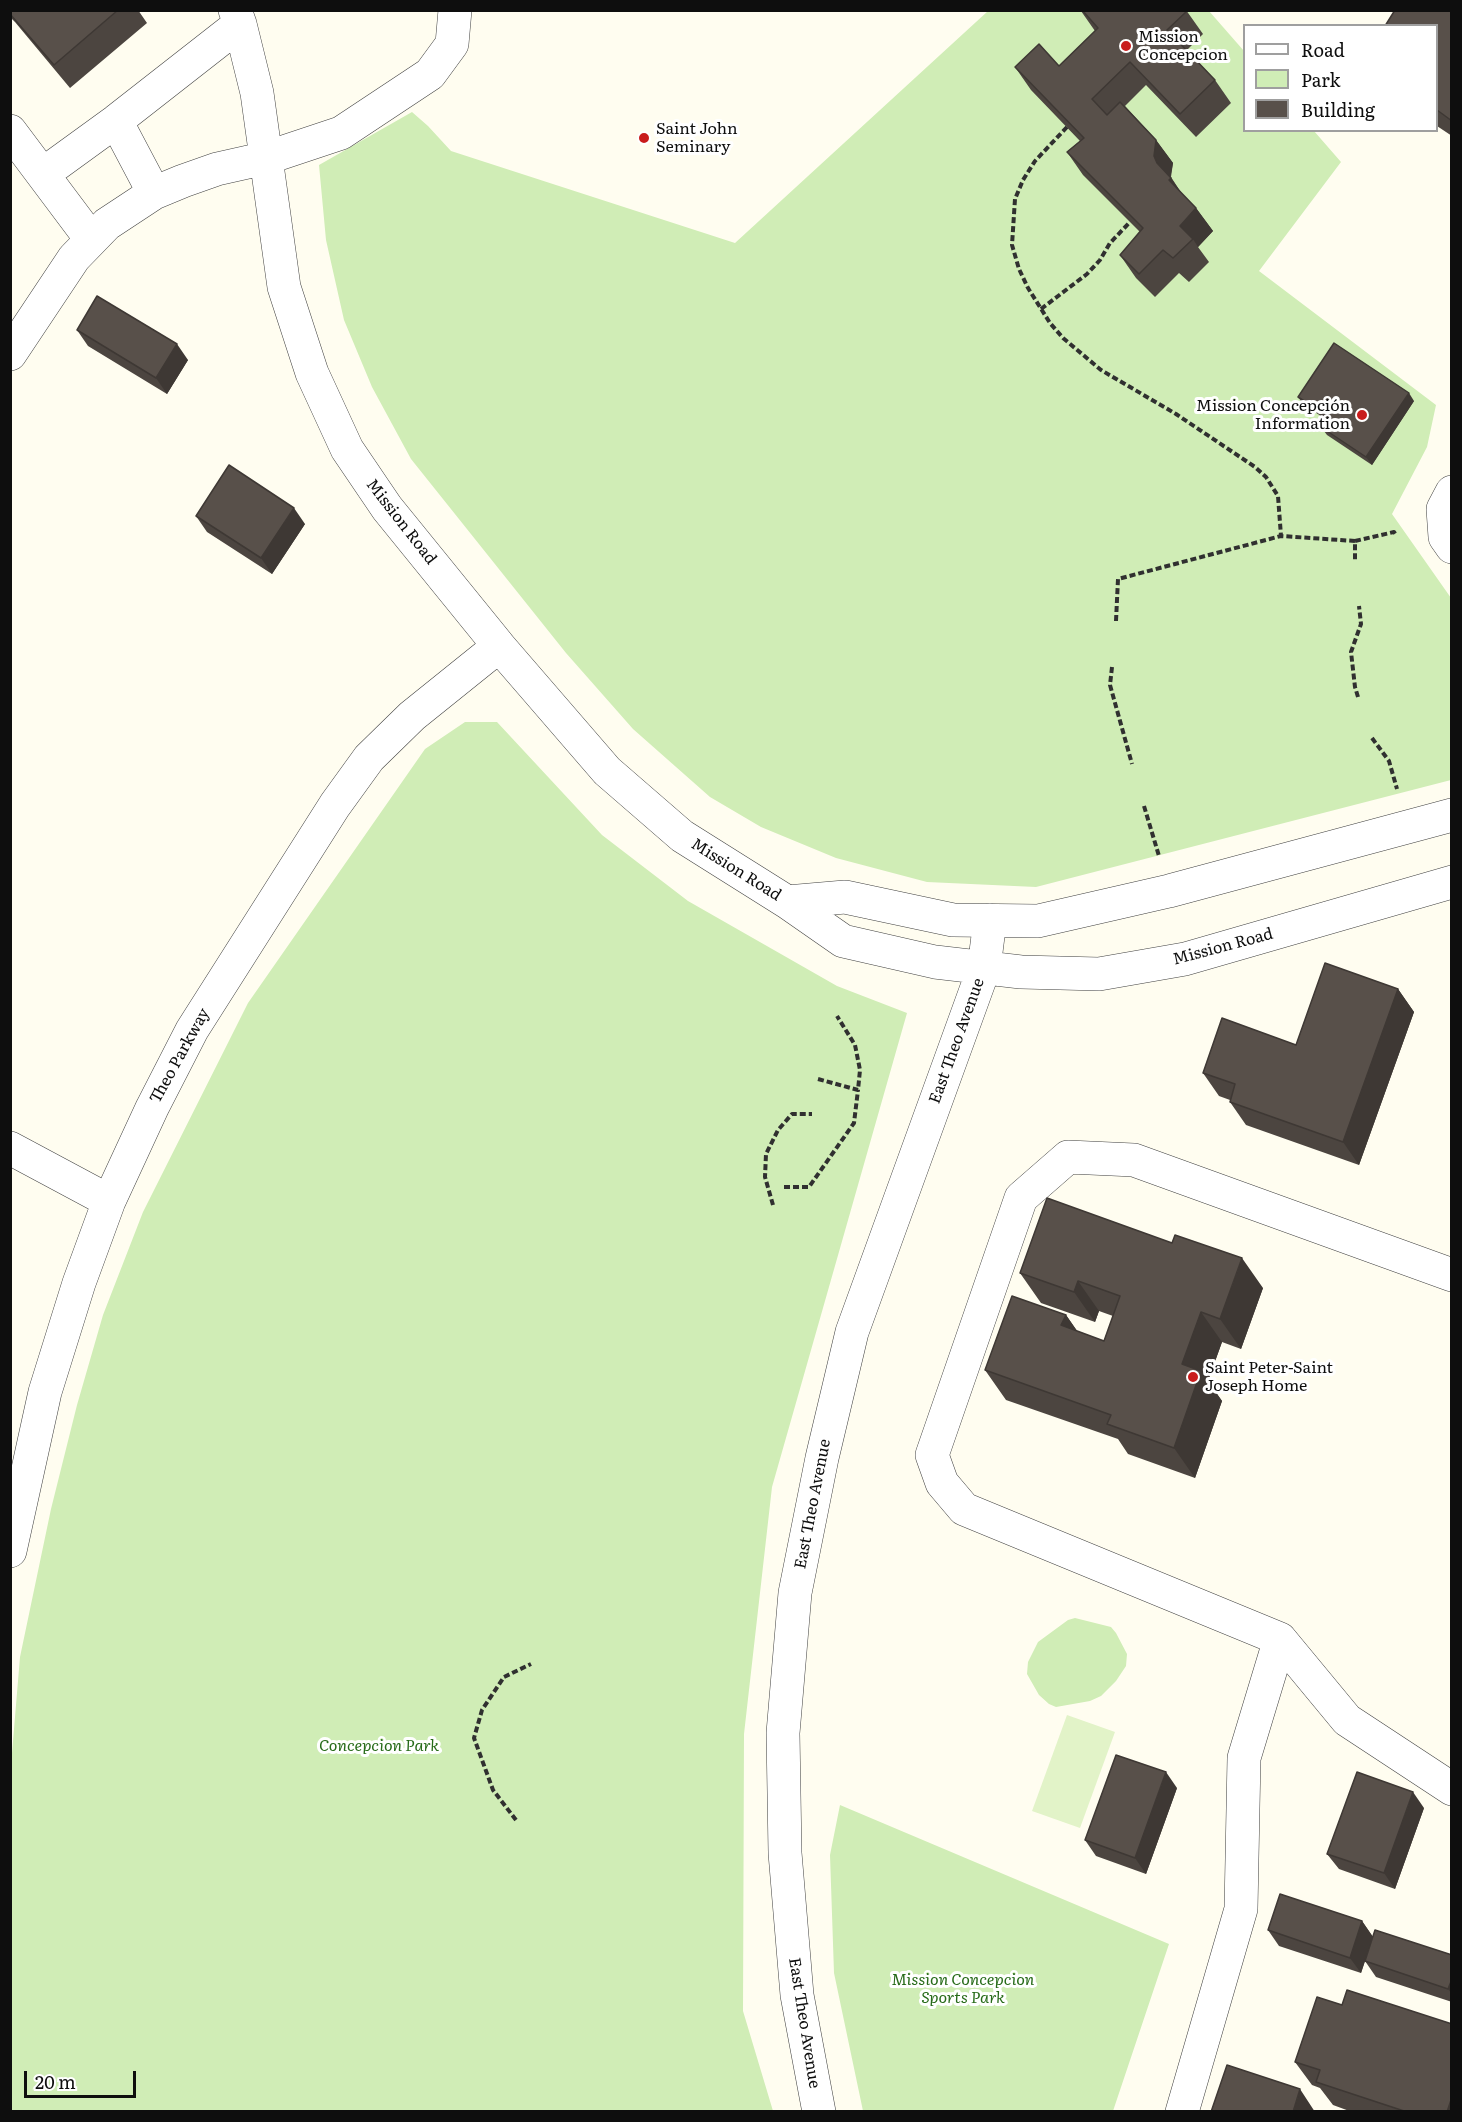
<!DOCTYPE html>
<html>
<head>
<meta charset="utf-8">
<style>
	body { margin:0 }
	#map { position:relative; width:1462px; height:2122px; overflow:hidden; background:#fffdf0; font-family:Literata,serif }
	canvas { display:block }
	.frame { position:absolute; inset:0; border:12px solid #0e0e0e; pointer-events:none }
	.legend { position:absolute; left:1243px; top:24px; width:195px; height:108px; box-sizing:border-box; background:#fff; border:2px solid #9f9f9f; margin:0; padding:8px 10px; list-style:none; font-size:18px; color:#0e0e0e }
	.legend li { display:flex; align-items:center; gap:12px; height:30px }
	.legend b { width:30px; border:2px solid #9f9f9f }
	.scale { position:absolute; left:24px; top:2071px; width:112px; height:27px; box-sizing:border-box; border:3px solid #0e0e0e; border-top:0; padding-left:8px; font-size:18px; line-height:21px; white-space:nowrap; color:#0e0e0e; -webkit-text-stroke:4px #fff; paint-order:stroke }
</style>
</head>
<body>
<div id="map">
<canvas width="1462" height="2122"></canvas>
<div class="frame"></div>
<ul class="legend">
<li><b style="height:8px;background:#fff"></b>Road</li>
<li><b style="height:16px;background:#d0edb6"></b>Park</li>
<li><b style="height:16px;background:#58504a"></b>Building</li>
</ul>
<div class="scale">20 m</div>
</div>
<script>
const ctx = document.querySelector('canvas').getContext('2d');
ctx.lineJoin = 'round';
function paint(path, color) { ctx.fillStyle = color; ctx.fill(path, 'evenodd'); }
const toPath = rows => new Path2D(rows.map(r => 'M' + r).join(''));
function strokePath(path, color, width, dash) { ctx.strokeStyle = color; ctx.lineWidth = width; ctx.lineCap = dash ? 'butt' : 'round'; ctx.setLineDash(dash || []); ctx.stroke(path); }
function write(font, color, halo, rows, align = 'center') {
  ctx.font = font + ' Literata,serif'; ctx.lineWidth = 6; ctx.setLineDash([]); ctx.textBaseline = 'middle'; ctx.strokeStyle = halo; ctx.fillStyle = color; for (const [text, x, y, turn = 0] of rows) {
    ctx.save(); ctx.translate(x, y); ctx.rotate((+turn || 0) * Math.PI / 180); ctx.textAlign = isNaN(turn) ? turn : align; if (halo) ctx.strokeText(text, 0, 0); ctx.fillText(text, 0, 0); ctx.restore();
  }
}
const green = toPath([
	[988,11,1209,11,1244,51,1244,130,1314,131,1341,162,1259,271,1436,405,1427,447,1392,514,1451,598,1451,780,1036,887,927,882,836,858,761,827,710,797,633,729,566,653,411,459,372,387,344,320,326,240,319,165,412,112,428,126,451,151,735,243],
	[465,722,497,722,602,835,688,901,837,986,907,1013,772,1487,744,1734,743,2011,773,2111,11,2111,10,1777,20,1657,51,1509,77,1405,103,1315,143,1212,248,1003,425,749],
	[1075,1618,1111,1627,1116,1633,1127,1654,1126,1666,1116,1681,1101,1696,1090,1701,1056,1707,1049,1704,1039,1695,1027,1674,1028,1662,1038,1642,1068,1620],
	[840,1805,1169,1944,1113,2111,863,2111,834,1973,830,1855]
]);
const pitch = toPath([
	[1067,1715,1115,1732,1080,1828,1032,1811]
]);
const path = toPath([
	[1067,127,1035,161,1023,180,1015,199,1012,245,1019,269,1028,288,1050,323,1063,338,1101,370,1176,414,1255,467,1266,477,1278,496,1281,536],
	[1041,309,1087,274,1100,260,1110,243,1130,222],
	[1355,541,1394,532,1397,536],
	[1116,621,1118,579,1281,536,1355,541,1355,560],
	[1112,667,1110,685,1132,764],
	[1358,697,1355,687,1351,652,1361,624,1359,606],
	[1372,738,1389,761,1397,789],
	[1144,806,1159,856],
	[818,1079,858,1090,860,1070,855,1045,837,1016],
	[784,1187,809,1187,854,1123,858,1090],
	[773,1205,765,1177,766,1154,778,1130,792,1114,812,1114],
	[516,1820,493,1790,474,1738,482,1710,504,1677,531,1664]
]);
const minor = toPath([
	[235,10,240,24,257,93,284,287,312,373,347,449,387,508,499,646,607,771,682,836,787,902,843,941,935,962,1021,972,1099,974,1185,959,1452,882],
	[116,121,154,193],
	[10,131,91,239],
	[43,174,116,121,240,24],
	[10,354,74,258,107,224,154,193,183,181,217,169,266,158,341,133,430,74,452,44,455,10],
	[1452,492,1443,509,1445,537,1452,547],
	[787,902,845,897,953,920,1038,921,1169,891,1452,815],
	[10,1148,109,1201],
	[1452,1275,1134,1160,1068,1157,1021,1198,932,1455,942,1483,964,1509,1280,1639,1347,1720,1452,1789],
	[10,1551,45,1392,79,1283,109,1201,152,1108,192,1030,335,805,369,758,412,716,499,646],
	[819,2112,797,1995,785,1853,783,1733,795,1593,822,1458,852,1332,984,968,990,920],
	[1182,2112,1241,1909,1244,1758,1280,1639]
]);
const wall = toPath([
	[10,10,138,10,147,23,70,88,15,22,10,17],
	[1186,10,1203,34,1187,50,1215,80,1231,103,1196,137,1146,85,1125,106,1156,140,1173,163,1171,177,1182,194,1196,208,1213,231,1198,247,1209,262,1189,282,1179,273,1155,297,1136,278,1120,255,1140,232,1083,175,1067,152,1080,141,1031,90,1015,67,1059,66,1095,31,1081,11],
	[1452,10,1452,136,1437,126,1437,26],
	[77,330,188,360,167,394,88,346],
	[1298,397,1414,401,1372,465,1327,435,1321,427,1327,420,1304,405],
	[196,516,305,524,272,574,207,532],
	[1398,989,1414,1012,1359,1165,1246,1125,1230,1102,1230,1100,1219,1096,1203,1073,1296,1045],
	[1020,1273,1263,1288,1241,1349,1222,1342,1208,1381,1222,1401,1195,1478,1128,1454,1118,1439,1006,1400,985,1370,1066,1315,1077,1331,1104,1341,1113,1316,1099,1311,1095,1322,1041,1303],
	[1177,1788,1146,1874,1096,1856,1085,1840],
	[1424,1808,1395,1889,1339,1869,1327,1854],
	[1362,1921,1373,1937,1361,1973,1279,1946,1268,1930],
	[1452,1955,1452,2002,1376,1977,1365,1961],
	[1342,2005,1452,2024,1452,2112,1352,2112,1333,2105,1320,2088,1312,2085,1295,2062]
]);
const shadedWall = toPath([
	[1156,140,1173,163,1170,179,1171,178,1187,201,1185,203,1157,163,1154,156],
	[1196,208,1213,231,1198,247,1193,239,1180,226],
	[177,344,188,360,167,394,156,378],
	[1409,393,1414,401,1372,465,1366,457],
	[294,508,305,524,272,574,261,558],
	[1398,989,1414,1012,1359,1165,1343,1142],
	[1242,1258,1263,1288,1241,1349,1220,1319],
	[1078,1281,1099,1311,1095,1322,1074,1292],
	[1201,1312,1222,1342,1208,1381,1222,1401,1195,1478,1174,1448,1182,1364],
	[1066,1315,1087,1345,1061,1325],
	[1166,1772,1177,1788,1146,1874,1135,1858],
	[1413,1792,1424,1808,1395,1889,1384,1873],
	[1362,1921,1373,1937,1361,1973,1350,1958],
	[1452,1979,1452,1994,1448,1989],
	[1300,2089,1315,2112,1293,2112],
	[1451,2100,1452,2101,1452,2112,1447,2112]
]);
const building = toPath([
	[10,10,118,10,54,65,10,14,10,10],
	[1082,10,1186,10,1187,11,1167,30,1215,80,1180,114,1130,62,1092,99,1107,115,1120,102,1156,140,1154,156,1157,163,1171,178,1169,180,1196,208,1180,226,1193,239,1173,258,1163,250,1139,274,1120,255,1143,228,1067,152,1084,138,1015,67,1039,44,1059,66,1098,28,1082,10],
	[1395,10,1452,10,1452,121,1437,110,1437,26,1385,26,1395,10],
	[97,296,177,344,156,378,77,330,97,296],
	[1334,343,1409,393,1366,457,1321,427,1329,417,1298,397,1334,343],
	[229,465,294,508,261,558,196,516,229,465],
	[1325,963,1398,989,1343,1142,1230,1102,1235,1084,1203,1073,1222,1018,1296,1045,1325,963],
	[1047,1198,1172,1243,1175,1235,1242,1258,1220,1319,1201,1312,1182,1364,1201,1371,1174,1448,1107,1424,1111,1415,985,1370,1012,1296,1066,1315,1061,1325,1104,1341,1120,1296,1078,1281,1074,1292,1020,1273,1047,1198],
	[1116,1755,1166,1772,1135,1858,1085,1840,1116,1755],
	[1357,1772,1413,1792,1384,1873,1327,1854,1357,1772],
	[1280,1894,1362,1921,1350,1958,1268,1930,1280,1894],
	[1375,1930,1452,1955,1452,1979,1448,1989,1365,1961,1375,1930],
	[1347,1990,1452,2024,1452,2100,1451,2100,1447,2112,1407,2112,1316,2082,1320,2070,1295,2062,1317,1997,1342,2005,1347,1990],
	[1227,2065,1300,2089,1293,2112,1211,2112,1227,2065]
]);
const markers = [
	[1126,46,6,"#c91c1c"],
	[644,138,6,"#c91c1c"],
	[1362,415,6,"#c91c1c"],
	[1193,1377,6,"#c91c1c"]
];
const poiNames = [
	["Mission",1138,37],
	["Concepcion",1138,55],
	["Saint John",656,129],
	["Seminary",656,147],
	["Mission Concepción",1350,406,"right"],
	["Information",1350,424,"right"],
	["Saint Peter-Saint",1205,1368],
	["Joseph Home",1205,1386]
];
const streetNames = [
	["Mission Road",401,522,52],
	["Mission Road",736,870,32],
	["Mission Road",1223,947,-15],
	["East Theo Avenue",957,1041,-70],
	["Theo Parkway",180,1056,-61],
	["East Theo Avenue",813,1504,-79],
	["East Theo Avenue",804,2023,81]
];
const parkNames = [
	["Concepcion Park",379,1746],
	["Mission Concepcion",963,1980],
	["Sports Park",963,1998]
];
paint(green, '#d0edb6');
paint(pitch, '#e2f3c8');
strokePath(minor, '#414141', 34);
strokePath(path, '#303030', 4, [6, 3]);
strokePath(minor, '#fff', 33);
paint(wall, '#4c4540');
paint(shadedWall, '#3e3834');
paint(building, '#58504a');
strokePath(building, '#3e3834', 1.5);
for (const [x, y, r, color] of markers) { const dot = new Path2D(); dot.arc(x, y, r, 0, 2 * Math.PI); ctx.fillStyle = color; ctx.fill(dot); strokePath(dot, '#fff', 2); }
write('16px', '#0e0e0e', '#fff', poiNames, 'left');
write('16px', '#0e0e0e', '#fff', streetNames);
write('italic 16px', '#276b19', '#fff', parkNames);
</script>
</body>
</html>
